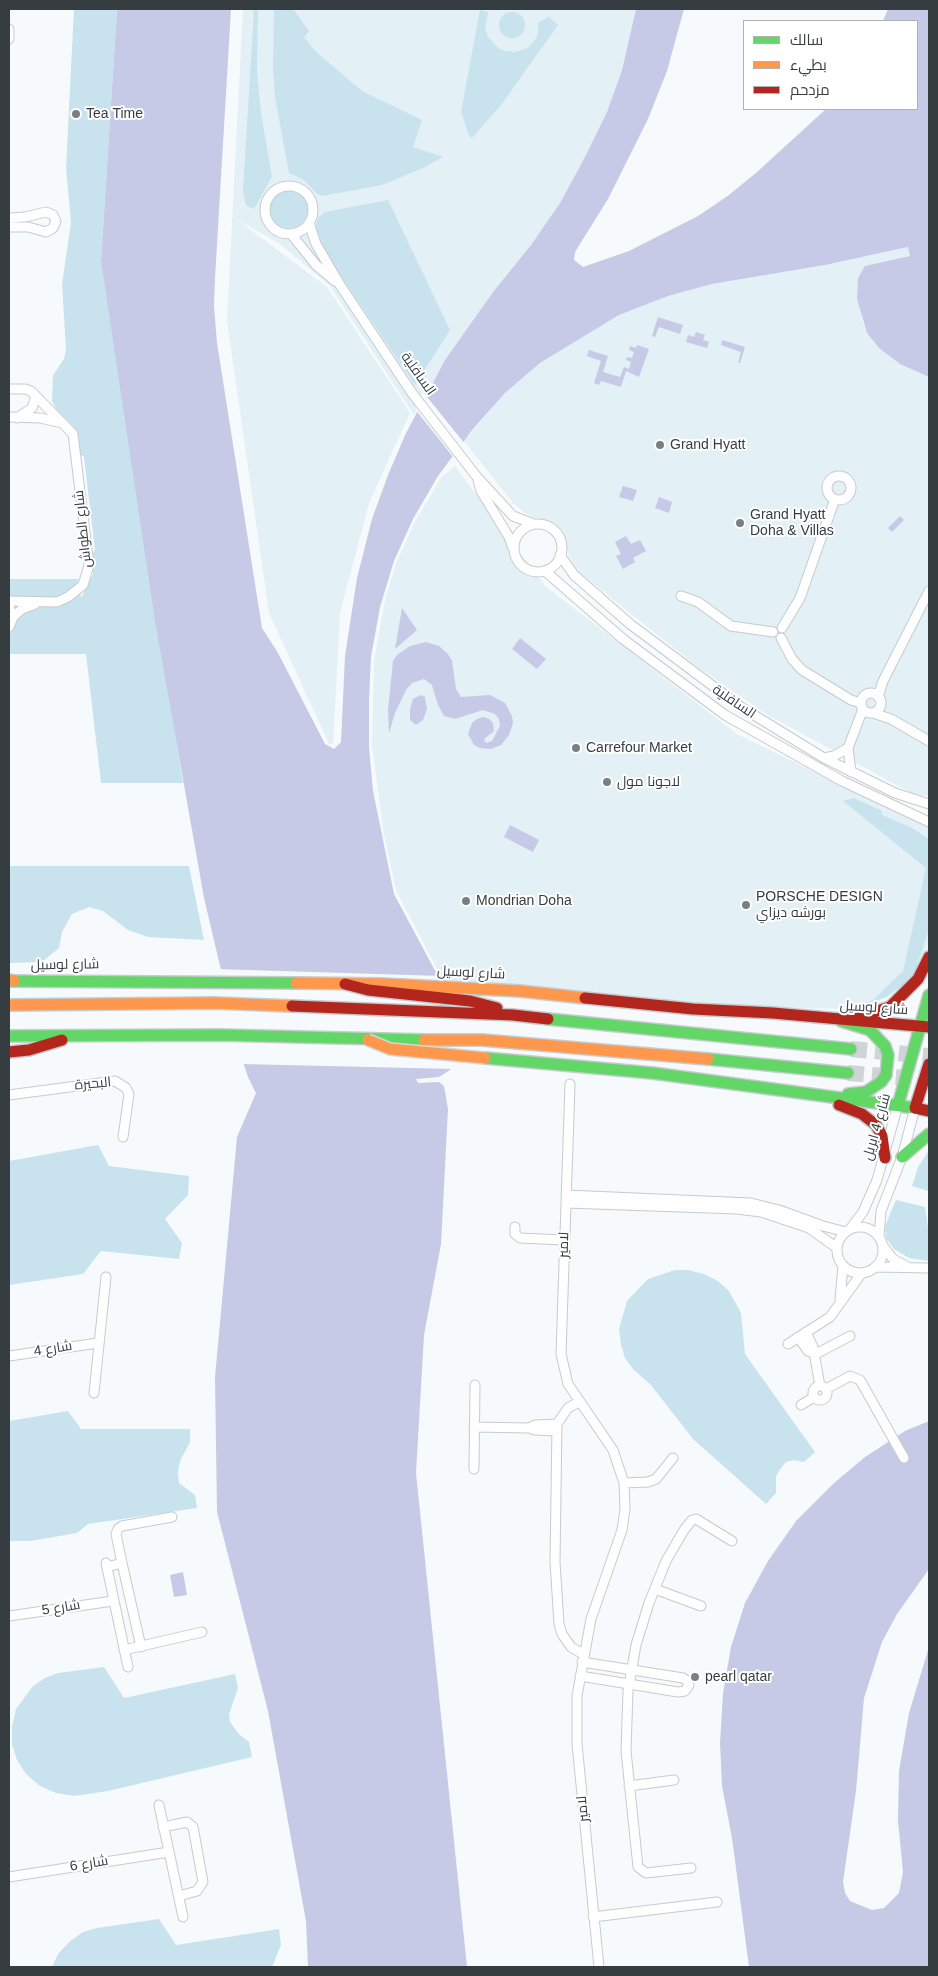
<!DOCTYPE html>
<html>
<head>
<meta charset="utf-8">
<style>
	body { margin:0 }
	#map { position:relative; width:938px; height:1976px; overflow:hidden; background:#f6fafc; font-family:Helvetica,Cairo,sans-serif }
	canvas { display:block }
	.frame { position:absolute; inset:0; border:10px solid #363d40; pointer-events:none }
	.legend { position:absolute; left:743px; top:20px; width:175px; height:90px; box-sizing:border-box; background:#fff; border:1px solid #afb1b3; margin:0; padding:6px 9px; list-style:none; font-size:15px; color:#363d40 }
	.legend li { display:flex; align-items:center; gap:10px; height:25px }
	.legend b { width:25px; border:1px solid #afb1b3 }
</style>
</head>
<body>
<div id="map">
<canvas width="938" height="1976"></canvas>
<div class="frame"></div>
<ul class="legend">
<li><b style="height:6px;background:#63d668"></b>سالك</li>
<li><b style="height:6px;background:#ff974d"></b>بطيء</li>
<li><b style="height:6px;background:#b3261e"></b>مزدحم</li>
</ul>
</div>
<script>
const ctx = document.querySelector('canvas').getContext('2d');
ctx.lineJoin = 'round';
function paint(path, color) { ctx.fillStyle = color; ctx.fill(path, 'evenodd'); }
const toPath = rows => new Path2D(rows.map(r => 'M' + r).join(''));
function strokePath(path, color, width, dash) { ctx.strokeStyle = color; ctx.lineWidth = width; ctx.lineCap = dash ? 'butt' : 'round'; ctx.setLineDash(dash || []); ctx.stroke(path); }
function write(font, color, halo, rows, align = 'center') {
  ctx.font = font + ' Helvetica,Cairo,sans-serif'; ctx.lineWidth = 4; ctx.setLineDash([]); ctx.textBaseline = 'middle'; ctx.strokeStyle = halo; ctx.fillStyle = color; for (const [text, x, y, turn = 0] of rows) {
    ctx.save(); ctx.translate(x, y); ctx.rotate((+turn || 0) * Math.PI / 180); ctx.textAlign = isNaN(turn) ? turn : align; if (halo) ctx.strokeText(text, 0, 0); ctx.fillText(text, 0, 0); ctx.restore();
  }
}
const built = toPath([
	[243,9,636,9,622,70,607,112,585,157,560,203,531,245,493,292,445,360,414,415,330,286,280,244,236,219,327,287,410,413,369,503,340,613,333,744,329,744,269,613,227,321],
	[909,247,910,256,861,318,867,333,879,348,900,364,929,377,929,796,913,794,766,714,699,668,580,573,569,556,563,532,556,526,525,513,513,503,464,441,505,393,540,363,619,315,668,296,712,284,825,265],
	[455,466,545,586,737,734,929,828,929,940,922,964,877,1003,841,1009,711,1006,445,984,396,890,384,834,372,746,374,661,386,596,397,561,416,520,441,478]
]);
const green = toPath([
	[74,9,117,9,101,261,183,783,101,783,86,654,9,654,9,579,78,579,81,598,93,574,92,554,95,550,84,457,80,454,75,428,56,409,52,401,53,375,64,359,66,349,62,284,71,223,66,168],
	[254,9,258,9,257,72,261,113,272,177,254,209,246,205,243,191],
	[274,9,293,9,309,31,304,37,316,52,362,91,422,120,413,147,443,157,421,169,382,185,322,196,317,194,304,180,289,173,275,97,273,68],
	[480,10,488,12,485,29,488,37,497,47,504,51,515,52,528,48,537,37,539,22,549,17,558,25,501,105,472,138,469,136,461,112],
	'499 25a13 13 0 1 1 26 0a13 13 0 1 1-26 0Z',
	'270 209a19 19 0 1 1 38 0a19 19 0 1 1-38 0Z',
	[388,200,450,330,415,385,330,260,315,230,318,218,325,212],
	[854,798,882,811,882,815,912,828,929,839,929,929,913,977,887,997,853,1008,873,1000,903,971,926,868,843,801],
	[9,866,189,866,204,940,148,937,128,930,103,911,89,907,72,914,62,932,59,948,42,962,9,963],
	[98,1145,109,1166,189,1176,188,1195,165,1219,182,1243,179,1259,101,1251,83,1274,9,1285,9,1161],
	[929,1150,929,1187,928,1191,912,1186,918,1167],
	[896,1200,925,1207,929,1233,929,1261,909,1258,894,1249,886,1238,885,1226],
	[675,1270,688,1270,704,1274,718,1281,729,1291,741,1313,745,1354,815,1452,804,1462,794,1460,786,1462,781,1468,776,1476,776,1493,766,1504,693,1439,650,1384,634,1370,625,1358,621,1345,619,1329,627,1301,648,1279],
	[68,1411,81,1429,190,1429,190,1442,180,1461,178,1472,179,1483,195,1495,197,1508,88,1524,77,1533,31,1541,9,1541,9,1421],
	[104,1667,124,1698,235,1674,238,1688,229,1714,230,1722,239,1734,249,1742,252,1757,108,1791,74,1796,56,1793,40,1786,26,1774,17,1760,12,1744,12,1727,16,1709,33,1686,45,1678,58,1673],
	[159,1919,176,1945,279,1929,281,1945,272,1967,52,1967,58,1954,69,1942,83,1932,97,1928]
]);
const water = toPath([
	[117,9,231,9,215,278,214,306,217,343,262,628,278,653,325,744,334,749,341,742,345,656,357,578,372,519,388,475,406,433,445,360,493,292,531,245,560,203,585,157,607,112,622,70,636,9,684,9,667,71,648,119,608,199,575,252,574,260,583,267,629,251,698,216,729,195,757,172,826,109,917,109,917,21,883,21,888,9,929,9,929,377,900,364,879,348,867,333,857,299,858,278,865,266,910,256,908,247,825,265,712,284,668,296,619,315,540,363,505,393,473,429,438,476,413,519,394,561,380,607,371,657,369,700,369,747,373,791,394,894,448,995,456,1061,450,1070,439,1077,416,1079,418,1083,439,1082,444,1086,448,1109,441,1244,424,1335,416,1473,467,1967,308,1967,306,1921,268,1711,217,1512,215,1377,237,1137,256,1093,248,1077,242,1059,204,898,155,621,101,261],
	[658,317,683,325,680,334,659,327,655,337,652,336],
	[696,332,705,335,703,340,709,342,707,348,686,342,688,335,694,337],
	[722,340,745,347,740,363,738,363,741,352,721,345],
	[637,345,649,349,639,377,626,371,621,387,601,381,599,385,594,383,601,361,587,356,589,350,608,356,603,372,620,377,624,367,629,369,631,362,626,360,627,357,632,358,634,352,629,350,630,346,636,348],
	[623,486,637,490,633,501,619,497],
	[659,497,672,502,669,513,655,508],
	[900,516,904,520,892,532,888,528],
	[626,536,631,544,640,540,646,551,633,558,635,562,623,569,616,556,621,554,615,542],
	[402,608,417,630,395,649],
	[520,638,546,659,537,669,512,649],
	[426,642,439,646,448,654,452,661,456,689,461,697,490,695,505,703,512,716,513,723,509,735,501,745,491,749,480,748,474,745,468,734,472,723,477,719,483,717,489,719,493,723,494,731,484,739,486,743,492,741,500,726,499,719,495,714,483,710,455,719,444,716,438,705,432,685,424,679,412,683,406,690,395,713,389,733,388,709,393,661,397,655,410,646],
	[421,695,425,697,427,709,423,720,416,725,410,720,410,709,413,699],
	[510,825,539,840,533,852,504,837],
	[929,1421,929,1569,897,1614,882,1642,864,1698,856,1791,843,1882,845,1893,850,1901,872,1910,884,1908,899,1893,903,1872,898,1821,899,1771,909,1713,929,1647,929,1967,749,1967,732,1838,722,1786,720,1743,723,1693,731,1647,745,1603,768,1561,796,1521,833,1484,865,1457,905,1431],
	[183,1572,187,1595,174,1597,170,1575]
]);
const pier = toPath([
	[423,392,465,444,454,458,415,409],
	[216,969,441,976,451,995,460,1049,458,1061,454,1069,241,1064]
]);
const highwayTunnel = toPath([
	[851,1049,929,1056],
	[848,1073,929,1080]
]);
const street = toPath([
	[9,29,9,39],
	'265 210a24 24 0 1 1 48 0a24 24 0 1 1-48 0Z',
	[9,218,25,217,46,212,53,215,56,221,53,228,46,232,28,227,9,227],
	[309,223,316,244,340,285,412,393,477,477,513,516,534,524],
	[291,234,316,265,335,281],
	[9,389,25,389,31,391,73,434,89,565,83,585,68,597,57,602,9,601],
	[9,417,40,418,62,423],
	[17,418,32,408,36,396],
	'827 488a12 12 0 1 1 24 0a12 12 0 1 1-24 0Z',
	[478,480,481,491,509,537,513,548],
	'514 548a24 24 0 1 1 48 0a24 24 0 1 1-48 0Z',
	[560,555,574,575,630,624,741,707,824,758,895,793,929,804],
	[545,571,623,639,725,715,842,781,929,822],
	[681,596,698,602,731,626,773,632],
	[9,607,13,617,9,627],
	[13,617,22,609,35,604],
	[782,628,800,598,835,499],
	[781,638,792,659,802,670,851,700,861,703],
	'861 703a10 10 0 1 1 20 0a10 10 0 1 1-20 0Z',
	[878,697,883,681,929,591],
	[873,713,891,719,929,741],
	[824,758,834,756,848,748],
	[851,772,848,748,863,709],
	[570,1084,561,1354,568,1384,613,1450,624,1483,625,1509,622,1530,591,1619,577,1696,577,1744,599,1967],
	[9,1095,115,1081,126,1088,129,1094,123,1137],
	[566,1195,751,1203,779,1210,823,1226,846,1232],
	[566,1203,737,1209,761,1212,809,1228,837,1248],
	'837 1250a23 23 0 1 1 46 0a23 23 0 1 1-46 0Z',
	[515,1227,515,1234,520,1238,564,1240],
	[850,1229,863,1212,877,1180,898,1105],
	[879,1237,881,1211,902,1157,915,1108],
	[883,1246,893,1259,906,1266],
	[875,1267,929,1268],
	[840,1299,843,1266],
	[806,1332,813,1347,820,1386],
	[798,1337,808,1351,813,1352],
	[788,1344,830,1317,861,1274],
	[814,1355,850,1336],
	[9,1356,98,1343],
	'813 1393a7 7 0 1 1 14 0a7 7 0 1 1-14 0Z',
	[826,1389,850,1376,860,1380,904,1458],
	[94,1393,106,1277],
	[579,1402,568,1408,557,1424,555,1562,559,1624,562,1634,571,1647,583,1654],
	[801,1405,814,1397],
	[474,1427,529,1428,535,1430,557,1431],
	[529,1428,535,1425,557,1424],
	[474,1469,475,1385],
	[624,1483,648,1482,656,1479,673,1458],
	[106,1563,128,1667],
	[122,1563,141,1647],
	[107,1567,122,1563,116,1534,118,1529,122,1526,172,1517],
	[655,1589,701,1606],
	[9,1616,113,1601],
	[124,1650,202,1632],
	[580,1676,678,1692,685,1691,689,1685,687,1681,683,1678,582,1662],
	[629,1786,674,1780],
	[159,1805,183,1917],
	[163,1827,187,1822,193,1827,203,1882,197,1891,179,1896],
	[691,1868,646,1873,638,1867,626,1751,628,1691,636,1645,649,1603,666,1561,684,1530,692,1520,696,1519,732,1541],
	[9,1877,169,1852],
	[593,1917,717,1902]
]);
const fast = toPath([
	[9,981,296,983],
	[548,1019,851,1049],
	[841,1021,870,1030,885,1046,888,1055,886,1075,881,1082,866,1092,848,1094],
	[9,1036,220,1035,424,1040],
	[485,1058,652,1073,915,1108],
	[708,1059,848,1073],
	[898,1105,929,995],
	[902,1157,929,1134]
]);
const slow = toPath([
	[9,980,14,981],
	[296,983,382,984,520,991,585,998],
	[9,1005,215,1003,292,1006],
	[424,1040,482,1040,708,1059]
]);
const jam = toPath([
	[345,984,368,990,470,1001,497,1008],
	[585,998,693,1009,773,1013,929,1027],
	[292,1006,513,1015,548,1019],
	[859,1017,890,1007,918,979,929,957],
	[9,1052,29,1050,62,1040],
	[929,1064,915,1108,929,1111],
	[839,1105,862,1114,876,1125,882,1136,885,1158]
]);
const slowBridge = toPath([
	[368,1040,390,1049,485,1058]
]);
const markers = [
	[76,114,5,"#797f82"],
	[660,445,5,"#797f82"],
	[740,523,5,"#797f82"],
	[576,748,5,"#797f82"],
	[607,782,5,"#797f82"],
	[466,901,5,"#797f82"],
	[746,905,5,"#797f82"],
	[695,1677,5,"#797f82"]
];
const poiNames = [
	["Tea Time",86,114],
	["Grand Hyatt",670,445],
	["Grand Hyatt",750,515],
	["Doha & Villas",750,531],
	["Carrefour Market",586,748],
	["لاجونا مول",617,782],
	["PORSCHE DESIGN",756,897],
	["بورشه ديزاي",756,913],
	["Mondrian Doha",476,901],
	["pearl qatar",705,1677]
];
const streetNames = [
	["السافلية",418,374,55],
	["شارع الطواش",83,529,-96],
	["السافلية",734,702,34],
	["شارع لوسيل",65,965,-1],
	["شارع لوسيل",471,973,3],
	["شارع لوسيل",874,1008,4],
	["البحيرة",93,1084,-5],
	["شارع 4 ابريل",877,1127,-74],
	["لامير",564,1245,-88],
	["شارع 4",53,1349,-9],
	["شارع 5",61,1608,-9],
	["لامير",583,1809,-95],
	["شارع 6",89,1864,-9]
];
paint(built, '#e3f0f5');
paint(green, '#c9e3ee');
paint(water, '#c6cae6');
paint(pier, '#f6fafc');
strokePath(highwayTunnel, '#d0d4d6', 16, [16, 8]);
strokePath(street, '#c6cbcd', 11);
strokePath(fast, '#c6cbcd', 14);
strokePath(slow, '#c6cbcd', 14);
strokePath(jam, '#c6cbcd', 14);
strokePath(street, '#fefeff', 9);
strokePath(fast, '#63d668', 11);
strokePath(slow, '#ff974d', 11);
strokePath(jam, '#b3261e', 11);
strokePath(slowBridge, '#d4d7d8', 14, []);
strokePath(slowBridge, '#ff974d', 11);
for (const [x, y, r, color] of markers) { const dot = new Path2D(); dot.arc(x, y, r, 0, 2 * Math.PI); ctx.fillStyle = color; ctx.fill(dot); strokePath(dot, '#fff', 2); }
write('14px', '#363d40', '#fff', poiNames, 'left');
write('14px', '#363d40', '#fff', streetNames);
</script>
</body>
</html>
